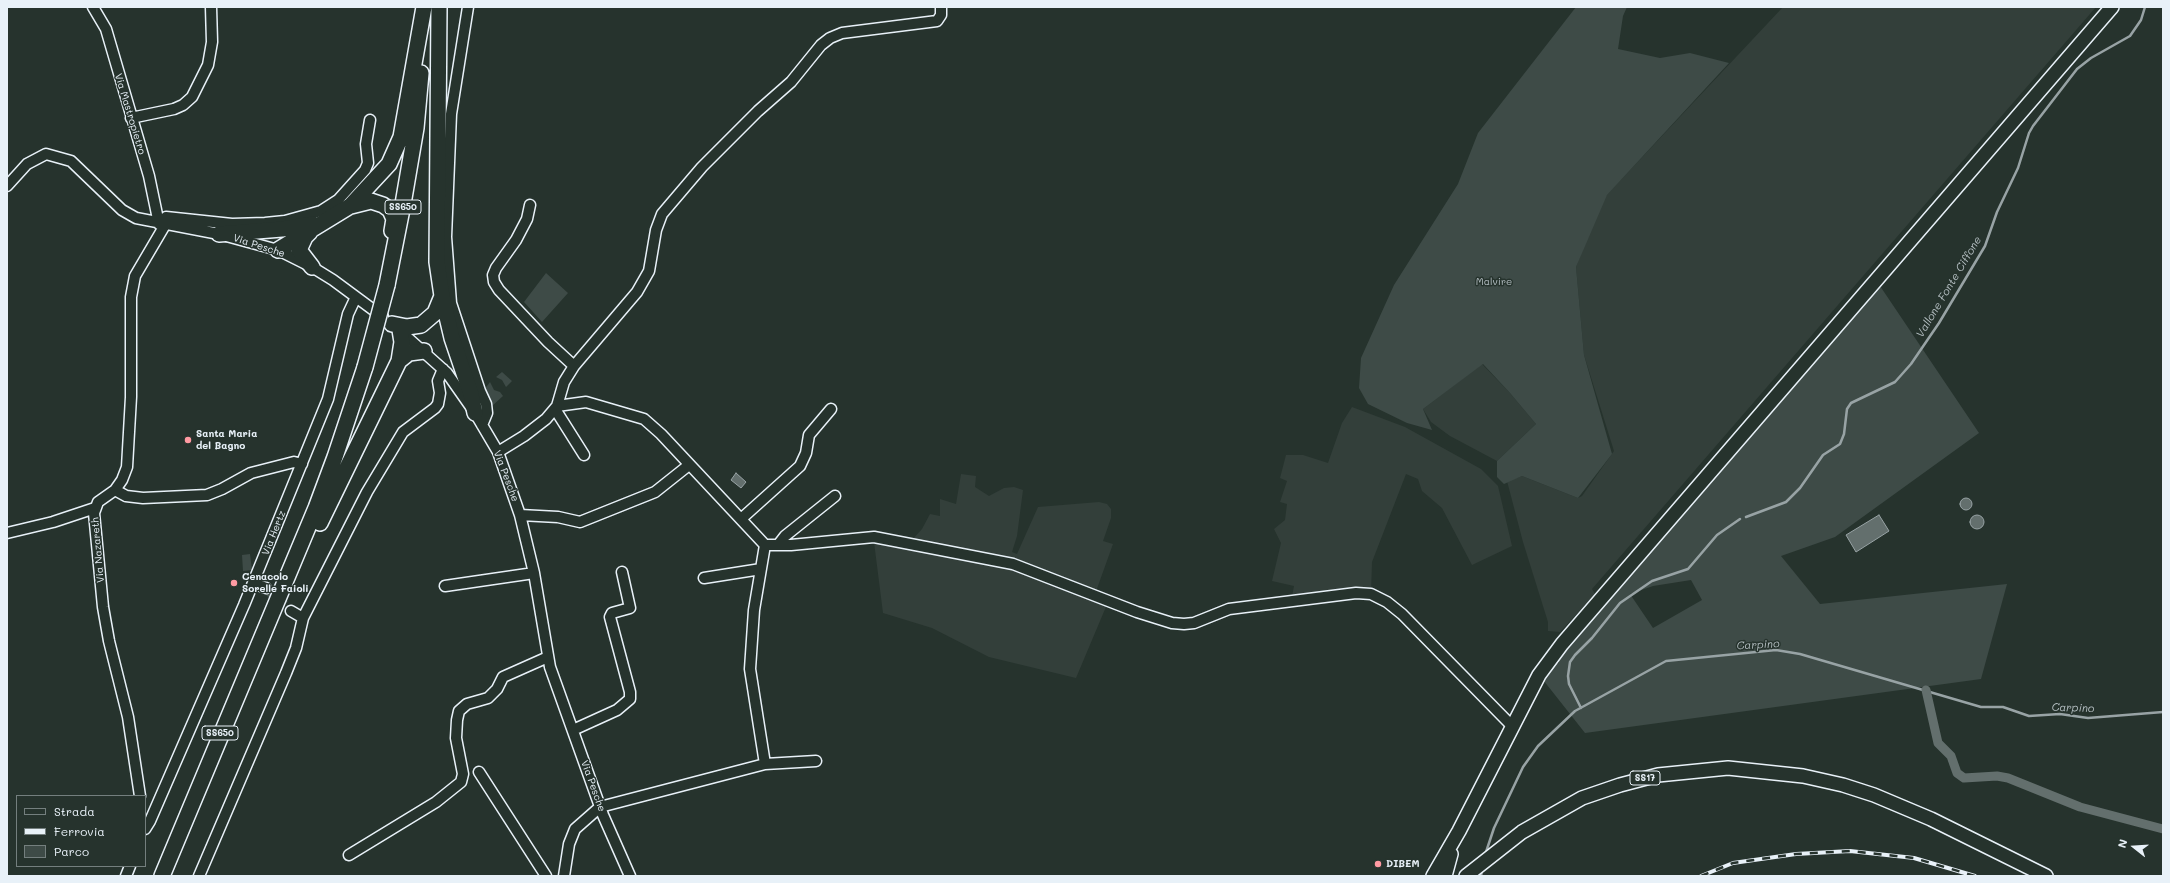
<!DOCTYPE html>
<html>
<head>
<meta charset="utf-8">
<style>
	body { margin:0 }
	#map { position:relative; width:2170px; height:883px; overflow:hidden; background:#26332d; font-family:Mali,sans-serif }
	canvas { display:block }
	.frame { position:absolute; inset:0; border:8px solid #e8f1f8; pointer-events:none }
	.legend { position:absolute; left:16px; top:795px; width:130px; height:72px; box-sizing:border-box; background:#26332d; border:1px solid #747f7e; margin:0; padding:5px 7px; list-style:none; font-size:12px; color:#e8f1f8 }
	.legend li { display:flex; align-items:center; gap:8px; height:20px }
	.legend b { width:20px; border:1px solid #747f7e }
	.north { position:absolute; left:2114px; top:827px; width:40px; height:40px; -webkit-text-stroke:3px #26332d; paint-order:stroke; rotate:287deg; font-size:11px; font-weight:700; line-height:16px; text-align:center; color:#e8f1f8 }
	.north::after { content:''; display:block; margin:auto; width:14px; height:18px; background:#e8f1f8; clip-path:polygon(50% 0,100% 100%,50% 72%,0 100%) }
</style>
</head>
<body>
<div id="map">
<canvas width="2170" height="883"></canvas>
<div class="frame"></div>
<ul class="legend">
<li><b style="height:5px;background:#26332d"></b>Strada</li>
<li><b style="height:5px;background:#e8f1f8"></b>Ferrovia</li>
<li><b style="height:11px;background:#3e4b47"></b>Parco</li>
</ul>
<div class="north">N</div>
</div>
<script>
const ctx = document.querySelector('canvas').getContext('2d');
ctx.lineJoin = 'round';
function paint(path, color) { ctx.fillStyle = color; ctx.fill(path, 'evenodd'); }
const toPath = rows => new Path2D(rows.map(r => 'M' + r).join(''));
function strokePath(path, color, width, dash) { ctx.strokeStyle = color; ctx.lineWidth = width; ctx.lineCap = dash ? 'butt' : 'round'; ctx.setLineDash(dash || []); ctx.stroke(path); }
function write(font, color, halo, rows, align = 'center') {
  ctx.font = font + ' Mali,sans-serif'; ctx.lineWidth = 3; ctx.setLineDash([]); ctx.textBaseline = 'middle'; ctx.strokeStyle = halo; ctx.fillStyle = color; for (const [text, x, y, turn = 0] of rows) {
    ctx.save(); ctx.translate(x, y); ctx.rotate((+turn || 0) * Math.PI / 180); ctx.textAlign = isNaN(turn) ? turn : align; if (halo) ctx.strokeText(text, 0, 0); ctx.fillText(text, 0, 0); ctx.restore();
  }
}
const built = toPath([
	[1783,7,2096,7,1592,589,1595,594,1560,632,1548,631,1548,622,1523,542,1507,481,1522,476,1578,498,1582,496,1614,451,1584,355,1576,267,1601,201],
	[1482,364,1510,393,1536,424,1497,461,1450,436,1431,422,1423,409],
	[1352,407,1405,427,1481,469,1498,486,1512,546,1472,565,1442,508,1422,491,1418,479,1406,474,1372,562,1371,594,1291,602,1294,586,1272,581,1281,543,1274,529,1285,520,1287,504,1280,502,1287,481,1280,478,1286,455,1303,455,1328,463,1342,423],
	[961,474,976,476,975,487,989,496,1004,488,1014,487,1023,490,1017,536,1012,552,1017,554,1038,507,1099,502,1107,504,1111,509,1111,518,1103,541,1113,544,1094,597,1108,602,1076,678,989,657,932,628,883,613,874,542,911,541,922,529,930,514,940,516,940,499,956,504]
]);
const green = toPath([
	[1576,7,1627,7,1623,16,1618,49,1660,58,1690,53,1729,63,1607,195,1576,267,1584,355,1612,454,1578,498,1522,476,1504,484,1497,477,1497,461,1536,424,1510,393,1483,364,1423,409,1432,430,1407,423,1368,404,1359,388,1361,358,1394,285,1458,184,1478,133],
	[546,273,568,293,542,322,524,302],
	[1876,280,1979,433,1835,537,1781,556,1820,604,2007,584,1981,679,1585,733,1540,676,1545,668,1559,663,1554,655],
	[1691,580,1702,600,1653,628,1630,594,1653,586],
	[502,372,512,381,506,387,502,380,496,377],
	[490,382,494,390,500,392,503,396,492,406,484,390],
	[250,554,252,570,243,571,242,555]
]);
const water = toPath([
	[736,473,746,482,741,488,731,480,736,473],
	'1960 504a6 6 0 1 1 12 0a6 6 0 1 1-12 0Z',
	[1879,515,1889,531,1856,552,1846,535,1879,515],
	'1970 522a7 7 0 1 1 14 0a7 7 0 1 1-14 0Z'
]);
const stream = toPath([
	[1746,517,1786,502,1800,488,1823,455,1840,444,1844,434,1847,409,1851,403,1895,382,1911,364,1939,323,1985,246,1997,212,2018,168,2029,133,2033,126,2077,69,2091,58,2130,36,2141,20,2145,7],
	[1581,708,1569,684,1568,676,1570,662,1575,655,1592,638,1620,603,1652,581,1688,569,1717,535,1740,519],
	[1485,855,1494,828,1523,767,1538,746,1575,711,1666,661,1776,650,1800,654,1981,707,2003,707,2029,716,2060,714,2088,718,2163,712],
	[1481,876,1482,870]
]);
const canal = toPath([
	[1926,690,1938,743,1951,756,1957,773,1964,778,1997,776,2008,778,2080,807,2163,829]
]);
const minorTunnel = toPath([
	[266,588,291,611]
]);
const minor = toPath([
	[93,7,106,29,149,176,159,224],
	[468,7,451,114,446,237,451,303,480,391,486,404,487,413,482,425],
	[131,118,174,109,183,105,192,97,208,65,212,42,211,7],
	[7,186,27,164,46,154,71,161,122,210,136,218,219,234,278,250,312,267,333,280,383,317],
	[530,205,527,219,516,240,496,268,493,275,494,282,499,290,548,342,574,366],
	[159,224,166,217,232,224,265,223,285,221,321,211,338,200,365,170,368,163,366,144,370,120],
	[399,330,447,373,475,413,498,452,520,515,534,573,550,667,603,815,630,876],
	[557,406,564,382,574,366,637,292,649,271,656,230,662,214,702,167,758,111,791,82,821,45,830,38,842,33,937,21,941,15,941,7],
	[555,409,584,455],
	[498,452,524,436,546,419,557,406,586,402,644,419,661,434,765,545,791,545,874,537,1013,564,1137,612,1172,623,1184,624,1194,623,1229,609,1356,593,1371,594,1387,602,1402,614,1512,726],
	[115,490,126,496,143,498,207,495,222,489,251,473,294,462,302,464],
	[520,515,558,517,580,522,655,492,689,465],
	[741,519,800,466,806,453,809,435,831,409],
	[7,533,53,522,95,508],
	[778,545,785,536,835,496],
	[704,578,761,569],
	[253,583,266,588],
	[445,586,534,573],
	[291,611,303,618],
	[573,730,617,710,630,699,630,692,610,617,612,613,630,608,622,572],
	[765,764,750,669,754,610,765,545],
	[479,772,546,876],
	[140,796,128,717,109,641,103,607,94,513,98,502,115,490,122,480,127,467,131,397,131,297,135,276,165,225],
	[145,829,150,821,244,605,328,399,348,314,356,297],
	[349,855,436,802,461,782,463,774,456,738,457,720,459,711,467,704,488,698,497,689,503,677,548,657],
	[126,876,130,866],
	[199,876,286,673,296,648,303,618,367,492,403,432,435,408,438,404,440,393,438,381,443,369],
	[564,876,569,844,575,829,600,807,765,764,816,761]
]);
const major = toPath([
	[1433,876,1459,831,1539,675,1562,644,2112,7],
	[1445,876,1451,854],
	[1466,876,1522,832,1582,798,1620,785,1658,775,1728,768,1803,776,1843,785,1874,795,1931,819,2046,876]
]);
const highway = toPath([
	[439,7,437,262,442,296,452,338,471,394,475,413],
	[351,206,371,201,383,205,390,210,394,219,392,231],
	[310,232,305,237,299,250,312,267],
	[219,234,282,229,313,224],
	[278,250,350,206,389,164,401,137,424,7],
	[387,285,403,204,416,128,421,73],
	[392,324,407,327,421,325,435,313,442,296],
	[399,361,409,353,424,351],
	[320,523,399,361,402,342,400,330],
	[162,876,316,508,335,457,365,367]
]);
const rail = toPath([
	[1701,876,1733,863,1796,854,1850,851,1914,858,1975,876]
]);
const highwayBridge = toPath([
	[365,367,387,285]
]);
const markers = [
	[188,440,4,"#ff9aa2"],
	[234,583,4,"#ff9aa2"],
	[1378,864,4,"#ff9aa2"]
];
const shields = [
	[403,207,36],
	[220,733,36],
	[1645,778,30]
];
const shieldNames = [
	["SS650",403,207],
	["SS650",220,733],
	["SS17",1645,778]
];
const streetNames = [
	["Via Mastropietro",130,114,73],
	["Via Pesche",259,246,18],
	["Via Pesche",506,476,69],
	["Via Hertz",274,533,-68],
	["Via Nazareth",98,550,-95],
	["Via Pesche",593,786,70]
];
const parkNames = [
	["Malvire",1494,282]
];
const poiNames = [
	["Santa Maria",196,434],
	["del Bagno",196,446],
	["Cenacolo",242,577],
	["Sorelle Faioli",242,589],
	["DIBEM",1386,864]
];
const waterNames = [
	["Vallone Fonte Ciffone",1949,287,-59],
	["Carpino",1758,645,-3],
	["Carpino",2073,708,2]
];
paint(built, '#333f3a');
paint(green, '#3e4b47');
paint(water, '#636f6d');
strokePath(water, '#98a3a5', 1);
strokePath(stream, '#98a3a5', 2.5);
strokePath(canal, '#636f6d', 9);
strokePath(minorTunnel, '#43504b', 10, [10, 5]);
strokePath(minor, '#e8f1f8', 13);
strokePath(major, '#e8f1f8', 16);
strokePath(highway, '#e8f1f8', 18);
strokePath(minor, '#26332d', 10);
strokePath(major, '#26332d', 13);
strokePath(highway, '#26332d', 15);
strokePath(rail, '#e8f1f8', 4);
strokePath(rail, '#26332d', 2.5, [8]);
strokePath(highwayBridge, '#e8f1f8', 18, []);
strokePath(highwayBridge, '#26332d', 15);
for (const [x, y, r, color] of markers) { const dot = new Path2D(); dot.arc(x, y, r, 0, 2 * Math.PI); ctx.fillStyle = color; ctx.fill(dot); strokePath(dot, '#26332d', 1.5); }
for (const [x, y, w] of shields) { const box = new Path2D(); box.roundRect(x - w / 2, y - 7, w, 14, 3); ctx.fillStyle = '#26332d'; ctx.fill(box); strokePath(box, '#e8f1f8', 1); }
write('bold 9px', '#e8f1f8', null, shieldNames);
write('10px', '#e8f1f8', '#26332d', streetNames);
write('10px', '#b5bfc3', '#26332d', parkNames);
write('bold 10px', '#e8f1f8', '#26332d', poiNames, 'left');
write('italic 11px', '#b3bdc0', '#26332d', waterNames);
</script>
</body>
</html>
